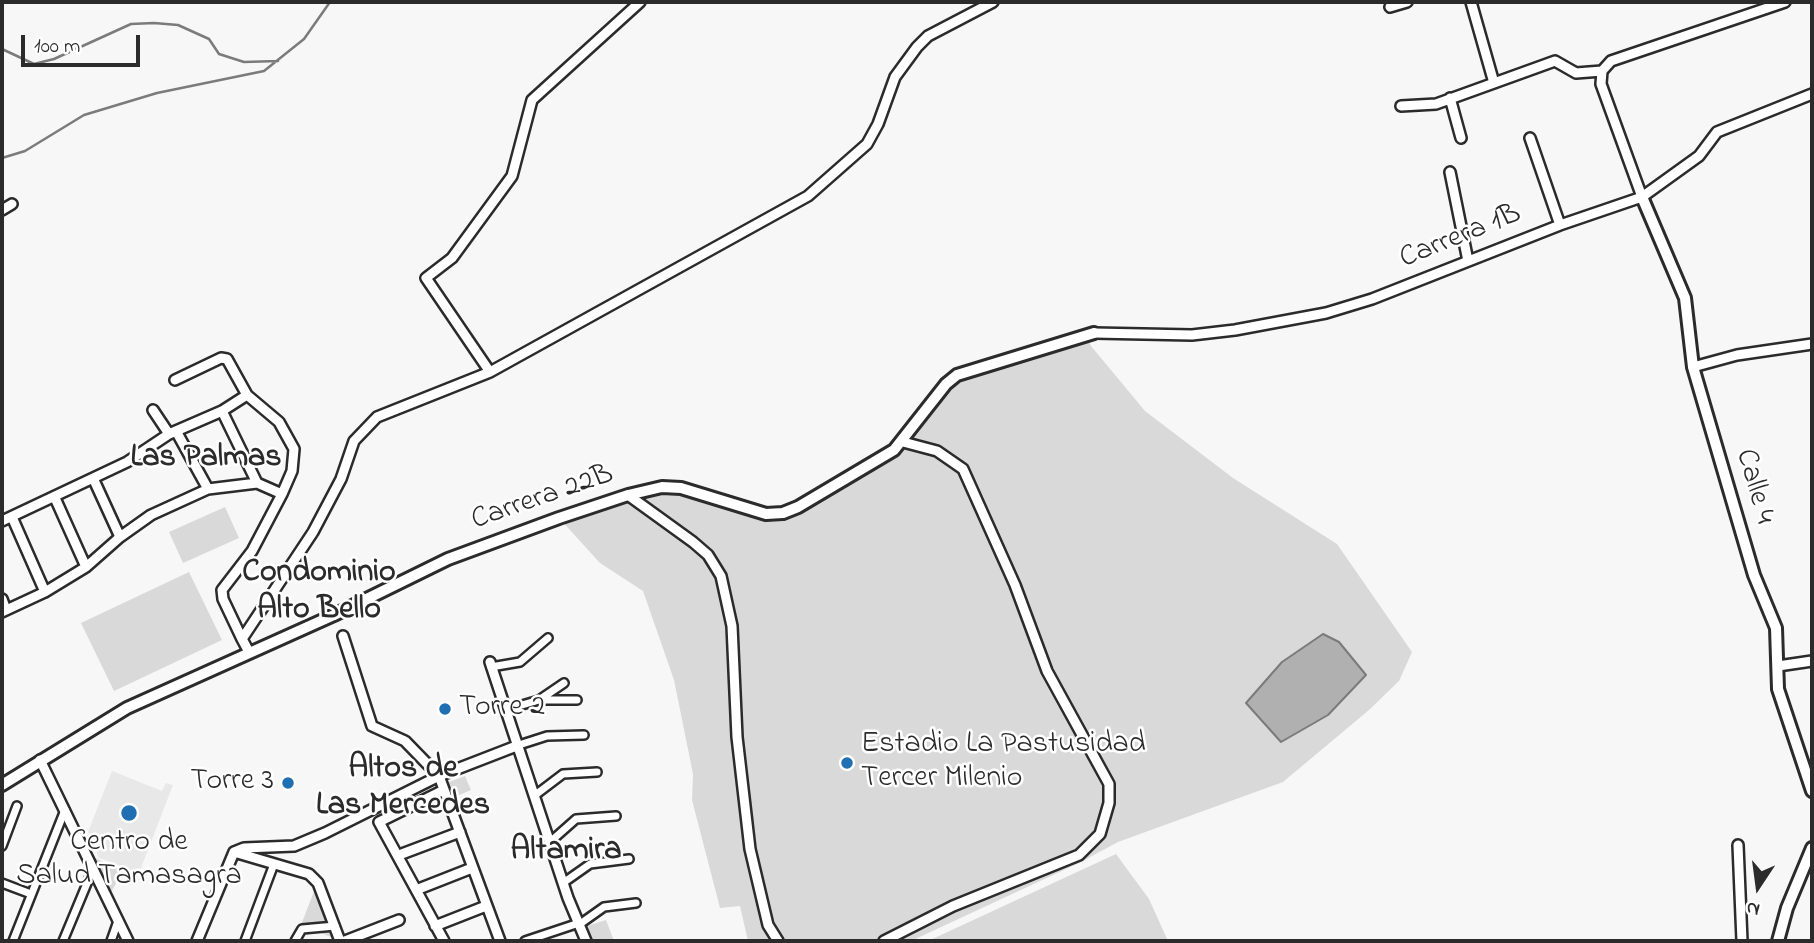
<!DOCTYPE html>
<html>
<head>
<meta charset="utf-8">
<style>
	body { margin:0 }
	#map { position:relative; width:1814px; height:943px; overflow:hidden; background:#f7f7f7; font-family:"Indie Flower",sans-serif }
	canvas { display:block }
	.frame { position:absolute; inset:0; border:4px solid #2b2b2b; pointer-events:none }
	.north { position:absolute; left:1723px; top:852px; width:70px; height:70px; -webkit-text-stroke:5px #fff; paint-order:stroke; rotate:193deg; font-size:19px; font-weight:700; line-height:28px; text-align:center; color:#2b2b2b }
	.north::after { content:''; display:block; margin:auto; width:24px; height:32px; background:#2b2b2b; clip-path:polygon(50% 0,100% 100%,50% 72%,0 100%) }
	.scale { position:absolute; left:21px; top:35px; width:119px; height:32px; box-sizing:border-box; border:4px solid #2b2b2b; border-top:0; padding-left:9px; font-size:21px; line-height:24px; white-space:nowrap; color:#2b2b2b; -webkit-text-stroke:5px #fff; paint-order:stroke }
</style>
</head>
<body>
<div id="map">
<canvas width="1814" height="943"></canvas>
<div class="frame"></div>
<div class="north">N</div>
<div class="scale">100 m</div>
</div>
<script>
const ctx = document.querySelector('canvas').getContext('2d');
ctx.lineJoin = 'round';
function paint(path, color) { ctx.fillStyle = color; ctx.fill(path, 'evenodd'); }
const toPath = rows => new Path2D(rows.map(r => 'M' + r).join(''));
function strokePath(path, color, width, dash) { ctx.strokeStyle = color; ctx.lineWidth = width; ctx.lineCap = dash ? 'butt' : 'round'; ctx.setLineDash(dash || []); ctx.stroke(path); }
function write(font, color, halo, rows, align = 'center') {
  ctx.font = font + ' "Indie Flower",sans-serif'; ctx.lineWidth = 5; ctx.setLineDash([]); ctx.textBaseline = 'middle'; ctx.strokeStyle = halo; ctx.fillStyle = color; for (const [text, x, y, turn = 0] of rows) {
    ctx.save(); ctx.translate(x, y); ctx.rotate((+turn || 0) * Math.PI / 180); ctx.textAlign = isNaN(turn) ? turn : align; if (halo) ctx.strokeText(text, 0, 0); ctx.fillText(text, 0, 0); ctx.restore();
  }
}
const built = toPath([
	[112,771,162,791,166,783,173,785,139,873,99,858,88,832]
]);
const green = toPath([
	[1086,335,1091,346,1145,411,1233,478,1337,544,1412,652,1399,681,1369,710,1283,782,1118,842,1079,863,911,941,748,941,740,906,720,908,692,800,693,774,674,680,643,591,600,563,559,518,662,487,783,513,894,450,946,384],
	[225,507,239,538,183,563,169,532],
	[189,572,222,640,114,691,81,623],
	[465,776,471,790,450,799,444,784],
	[1116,854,1149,899,1168,941,928,941],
	[93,857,123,871,110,894],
	[316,886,338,940,301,925],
	[606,920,614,941,593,941,587,926]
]);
const water = toPath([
	[1323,634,1339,642,1366,675,1328,715,1281,742,1246,703,1282,662,1323,634]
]);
const stream = toPath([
	[2,49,34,64,54,59,131,24,154,23,178,25,209,39,219,54,244,62,278,61],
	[2,158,25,151,84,115,157,93,264,71,304,39,330,2]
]);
const pedestrian = toPath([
	[491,667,520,662,548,638],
	[539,700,564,683],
	[505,710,539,700,577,700],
	[519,745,547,736,584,735],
	[534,796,563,774,597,772],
	[550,842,576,819,616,816],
	[2,846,17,806],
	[2,883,31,894],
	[563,883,590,864,629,859],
	[580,924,604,907,636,903],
	[13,941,65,810],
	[63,941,93,869],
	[111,941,118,921],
	[245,941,274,864],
	[295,941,302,929,335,926],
	[525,941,579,923]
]);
const minor = toPath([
	[1471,2,1494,83],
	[1390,7,1407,2],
	[1450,98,1461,138],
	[1401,106,1436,104,1555,61,1576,73,1602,71],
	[1530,138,1560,225],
	[1450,172,1468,261],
	[1642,197,1601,84,1602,71,1611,61,1785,2],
	[2,210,12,204],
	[1094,333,1192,335,1235,330,1326,313,1372,299,1560,225,1642,197,1699,156,1717,132,1812,94],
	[1693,367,1737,355,1812,344],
	[490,372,426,278,452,258,512,176,532,100,640,2],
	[175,380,221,358,227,359,247,395,279,422,294,449,292,471,282,494,252,551,222,590,223,599,242,639],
	[153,410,169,434],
	[222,411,257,483],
	[176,431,208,489],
	[93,478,120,537],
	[628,495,693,542,708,555,721,576,732,626,737,737,750,849,768,925,778,941],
	[55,498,86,567],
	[12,517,45,592],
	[2,521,127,462,169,434,222,411,247,395],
	[2,599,6,610],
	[2,612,45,592,86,567,120,537,151,515,208,489,257,483,282,494],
	[343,636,372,726,405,741,439,776,500,941],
	[249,652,242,639,313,532,341,479,354,441,377,417,490,372,808,196,867,144,878,124,895,77,917,47,928,36,993,2],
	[490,662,568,898,586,941],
	[1778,666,1812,661],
	[40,760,128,941],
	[444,790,379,822,444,941],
	[1738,845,1742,941],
	[234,852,244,848,294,846,325,833,439,776,519,745],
	[234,852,309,874,318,883,340,941],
	[399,855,460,832],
	[416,890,472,868],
	[435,926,486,906],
	[197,941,234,852],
	[345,941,399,920],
	[884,941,953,906,1079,855,1100,834,1109,803,1109,784,1047,671,1015,585,963,469,937,451,903,442]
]);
const tertiary = toPath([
	[1642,197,1685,298,1693,367,1754,575,1776,628,1778,689,1812,791],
	[2,785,127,708,334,615,448,559,559,518,628,495,662,487,681,488,766,514,783,513,798,507,894,450,946,384,957,375,1094,333],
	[1778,941,1787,908,1812,848]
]);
const markers = [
	[445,709,7,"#1f6fb2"],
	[847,763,7,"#1f6fb2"],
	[288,783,7,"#1f6fb2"],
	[129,813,9,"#1f6fb2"]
];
const streetNames = [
	["Carrera 1B",1461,238,-22],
	["Calle 4",1753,487,74],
	["Carrera 22B",543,499,-19]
];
const poiNames = [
	["Torre 2",459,709],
	["Estadio La Pastusidad",861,746],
	["Tercer Milenio",861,780],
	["Torre 3",274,783,"right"],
	["Centro de",129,844,"center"],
	["Salud Tamasagra",129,878,"center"]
];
const neighbourhoodNames = [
	["Las Palmas",206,460],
	["Condominio",319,575],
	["Alto Bello",319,612],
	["Altos de",403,771],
	["Las Mercedes",403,808],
	["Altamira",566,853]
];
paint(built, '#e8e8e8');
paint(green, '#d9d9d9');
paint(water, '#b0b0b0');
strokePath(water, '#7b7b7b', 2);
strokePath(stream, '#7b7b7b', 2.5);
strokePath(pedestrian, '#2b2b2b', 12);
strokePath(minor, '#2b2b2b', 14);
strokePath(tertiary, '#2b2b2b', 16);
strokePath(pedestrian, '#fff', 7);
strokePath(minor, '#fff', 9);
strokePath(tertiary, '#fff', 10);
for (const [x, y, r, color] of markers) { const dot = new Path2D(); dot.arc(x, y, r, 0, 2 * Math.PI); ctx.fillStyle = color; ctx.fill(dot); strokePath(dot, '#fff', 2.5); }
write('30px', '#2b2b2b', '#fff', streetNames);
write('30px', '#2b2b2b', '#fff', poiNames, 'left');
write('bold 32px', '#2b2b2b', '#fff', neighbourhoodNames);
</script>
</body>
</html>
